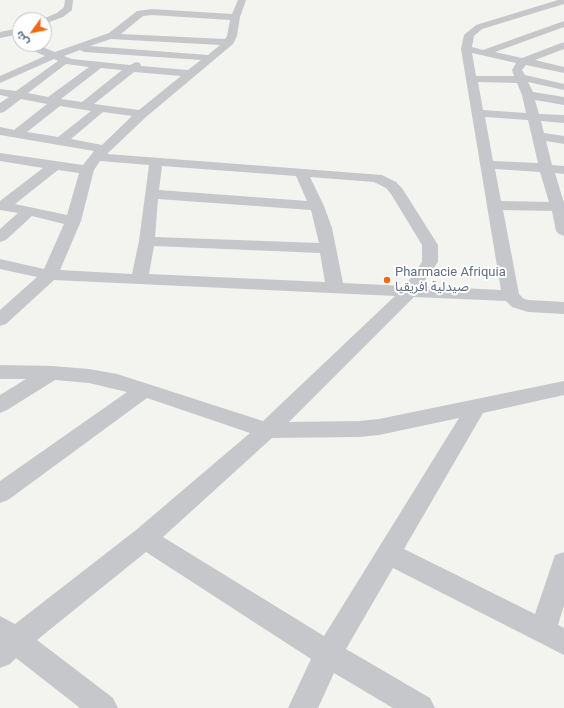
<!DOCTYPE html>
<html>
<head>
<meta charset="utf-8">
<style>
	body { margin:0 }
	#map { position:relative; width:564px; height:708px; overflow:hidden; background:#f3f4ef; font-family:Roboto,"Noto Sans Arabic",sans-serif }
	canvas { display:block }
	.north { position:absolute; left:12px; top:12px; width:40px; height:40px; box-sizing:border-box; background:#fff; border:1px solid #bfc5cd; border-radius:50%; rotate:237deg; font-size:11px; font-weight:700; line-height:16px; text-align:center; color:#606e83 }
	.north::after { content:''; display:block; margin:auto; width:14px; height:18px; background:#f36910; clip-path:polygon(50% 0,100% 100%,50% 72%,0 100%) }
</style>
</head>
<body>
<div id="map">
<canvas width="564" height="708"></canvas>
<div class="north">ش</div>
</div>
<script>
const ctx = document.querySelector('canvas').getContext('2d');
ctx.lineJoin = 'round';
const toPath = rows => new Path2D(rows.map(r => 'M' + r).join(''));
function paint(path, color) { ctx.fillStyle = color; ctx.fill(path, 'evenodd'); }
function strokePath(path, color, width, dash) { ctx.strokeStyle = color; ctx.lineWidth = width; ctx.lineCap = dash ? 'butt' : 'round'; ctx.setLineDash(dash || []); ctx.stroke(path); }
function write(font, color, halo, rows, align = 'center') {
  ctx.font = font + ' Roboto,"Noto Sans Arabic",sans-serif'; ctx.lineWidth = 4; ctx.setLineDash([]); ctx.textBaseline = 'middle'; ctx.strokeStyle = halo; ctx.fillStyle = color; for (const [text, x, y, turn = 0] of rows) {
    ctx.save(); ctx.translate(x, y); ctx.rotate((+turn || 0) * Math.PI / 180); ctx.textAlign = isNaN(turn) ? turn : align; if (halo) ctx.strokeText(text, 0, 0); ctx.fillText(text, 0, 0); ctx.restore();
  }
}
const minor = toPath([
	[65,0,73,0,72,10,63,17,47,23,44,24,44,20,40,20,57,13,64,7,65,0],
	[238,0,246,0,240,17,237,36,233,44,146,117,107,154,382,175,396,182,402,188,438,245,438,262,421,286,501,290,461,49,464,35,476,25,558,0,564,0,564,4,482,29,474,36,472,47,483,50,564,21,564,27,495,52,522,58,564,42,564,49,535,60,564,67,564,73,526,65,522,70,525,75,564,84,564,90,528,82,533,92,564,97,564,105,535,100,539,114,564,115,564,123,541,121,544,133,564,136,564,144,546,141,552,165,564,166,564,174,555,173,564,203,564,236,559,234,556,231,552,211,503,210,519,294,524,299,529,300,564,302,564,314,528,312,512,307,506,301,414,297,289,422,359,421,379,419,564,381,564,395,483,413,404,549,535,614,555,555,564,552,564,605,558,625,564,628,564,655,393,568,346,649,430,698,435,708,393,708,334,673,318,708,288,708,311,659,146,552,37,640,113,698,118,708,80,708,16,658,10,664,0,668,0,616,15,624,136,530,250,433,147,398,8,500,0,503,0,481,127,392,89,383,55,380,7,410,0,413,0,395,26,379,0,379,0,365,52,366,89,369,117,374,263,421,395,296,54,280,6,324,0,326,0,310,37,277,0,269,0,259,44,269,64,224,32,216,6,240,0,242,0,229,18,213,0,210,0,201,43,168,0,161,0,153,83,165,94,151,0,135,0,127,14,130,47,104,21,99,4,112,0,113,0,103,9,97,0,95,0,89,16,91,58,61,54,59,0,83,0,76,45,56,22,46,21,44,35,44,55,52,109,33,137,11,152,9,232,14,238,0],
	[152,15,230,20,227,36,225,39,121,34,143,16,152,15],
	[111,39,220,45,208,55,90,46,111,39],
	[80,50,84,52,201,60,188,70,141,66,140,63,136,62,130,65,72,59,64,56,80,50],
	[472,53,516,63,512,70,514,76,476,76,472,53],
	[66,64,89,67,48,97,28,93,66,64],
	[101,68,122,70,82,102,61,99,101,68],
	[134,72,181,76,139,110,94,104,134,72],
	[478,82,517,83,522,95,526,113,483,110,478,82],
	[60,106,91,111,58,137,27,132,60,106],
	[103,112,132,116,102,145,71,139,103,112],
	[485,117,528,120,538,163,493,161,485,117],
	[100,161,149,165,139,241,132,274,60,270,81,221,94,170,100,161],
	[162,166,296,176,307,201,159,190,162,166],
	[495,169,540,172,549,202,501,201,495,169],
	[58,170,79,173,67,215,15,204,58,170],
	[310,177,374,182,386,188,391,194,422,245,422,262,405,286,343,283,332,228,324,206,310,177],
	[158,199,311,210,319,243,155,237,158,199],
	[154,246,320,253,325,282,149,274,154,246],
	[459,418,324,636,163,537,272,438,359,437,379,435,459,418],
	[20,28,20,34,0,38,0,32,20,28]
]);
const markers = [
	[387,280,4,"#f36910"]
];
const poiNames = [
	["Pharmacie Afriquia",395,273],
	["صيدلية افريقيا",395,288]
];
paint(minor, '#c5c7cb');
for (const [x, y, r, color] of markers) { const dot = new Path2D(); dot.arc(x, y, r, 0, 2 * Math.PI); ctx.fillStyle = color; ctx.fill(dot); strokePath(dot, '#fff', 1.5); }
write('13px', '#606e83', '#fff', poiNames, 'left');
</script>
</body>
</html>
